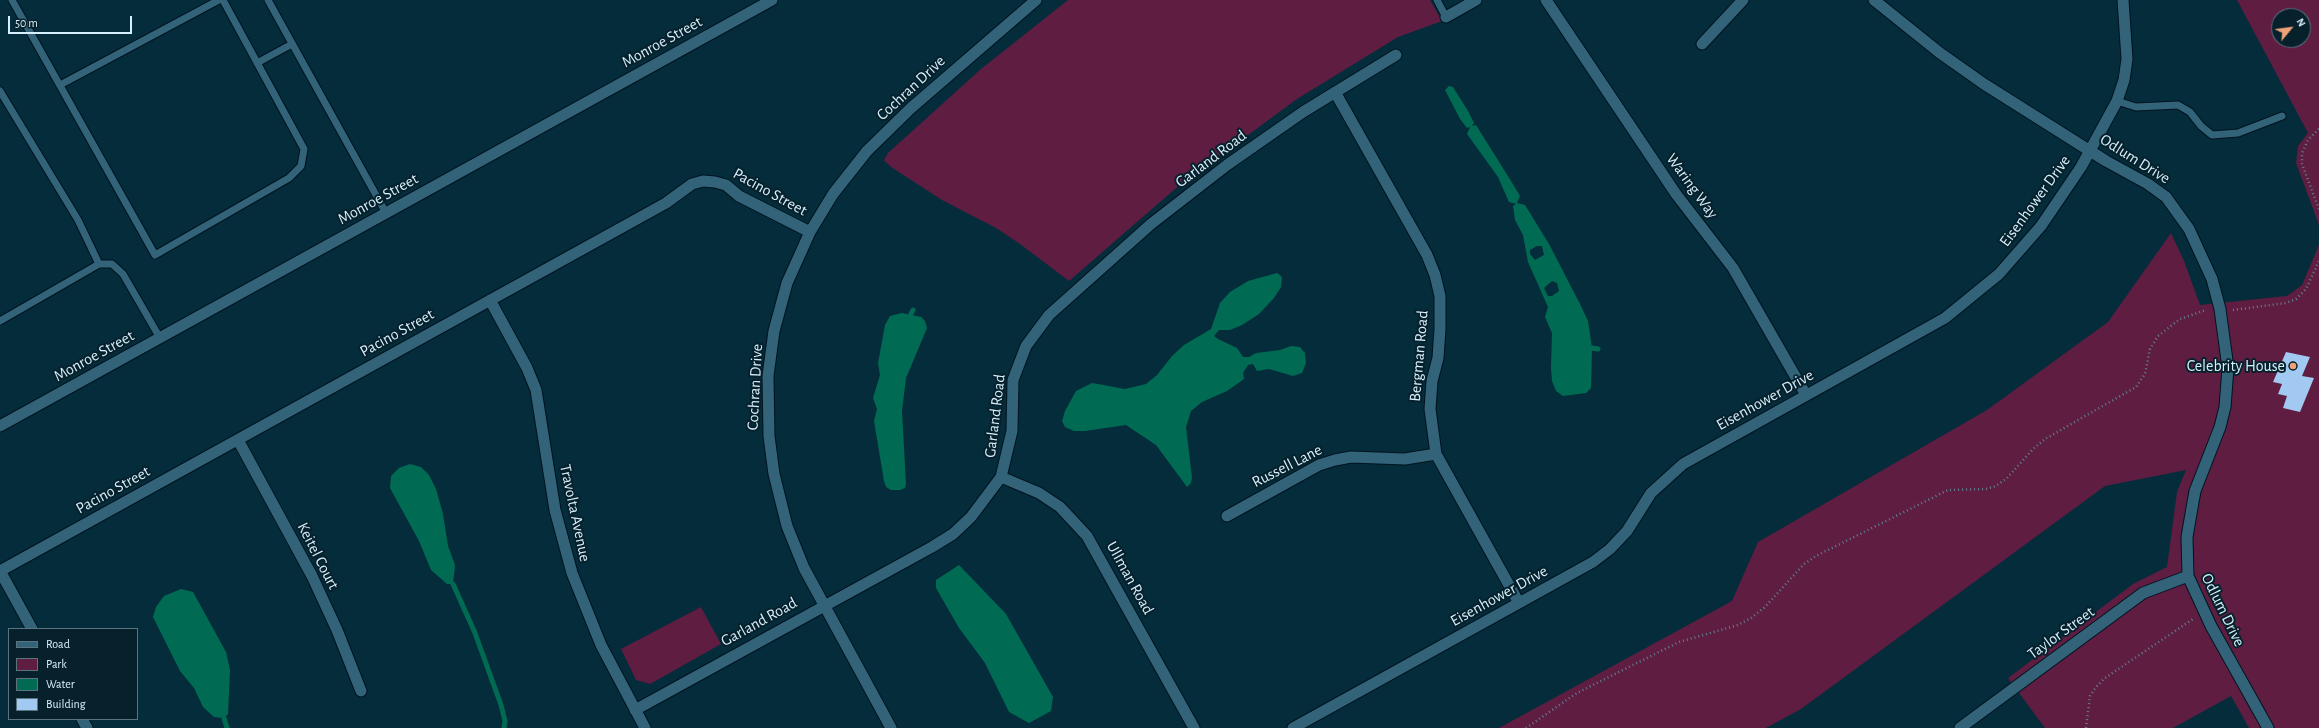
<!DOCTYPE html>
<html>
<head>
<meta charset="utf-8">
<style>
	body { margin:0 }
	#map { position:relative; width:2319px; height:728px; overflow:hidden; background:#042c3b; font-family:"Alegreya Sans",sans-serif }
	canvas { display:block }
	.legend { position:absolute; left:8px; top:628px; width:130px; height:92px; box-sizing:border-box; background:#07212c; border:1px solid #5a737f; margin:0; padding:5px 7px; list-style:none; font-size:12px; color:#d6effc }
	.legend li { display:flex; align-items:center; gap:8px; height:20px }
	.legend b { width:20px; border:1px solid #5a737f }
	.north { position:absolute; left:2271px; top:8px; width:40px; height:40px; box-sizing:border-box; background:#07212c; border:1px solid #5a737f; border-radius:50%; rotate:61deg; font-size:11px; font-weight:700; line-height:16px; text-align:center; color:#d6effc }
	.north::after { content:''; display:block; margin:auto; width:14px; height:18px; background:#f0a278; clip-path:polygon(50% 0,100% 100%,50% 72%,0 100%) }
	.scale { position:absolute; left:8px; top:16px; width:124px; height:18px; box-sizing:border-box; border:2px solid #d6effc; border-top:0; padding-left:5px; font-size:12px; line-height:14px; white-space:nowrap; color:#d6effc; -webkit-text-stroke:3px #07212c; paint-order:stroke }
</style>
</head>
<body>
<div id="map">
<canvas width="2319" height="728"></canvas>
<ul class="legend">
<li><b style="height:5px;background:#326379"></b>Road</li>
<li><b style="height:11px;background:#5f1d42"></b>Park</li>
<li><b style="height:11px;background:#006b52"></b>Water</li>
<li><b style="height:11px;background:#a1c9f1"></b>Building</li>
</ul>
<div class="north">N</div>
<div class="scale">50 m</div>
</div>
<script>
const ctx = document.querySelector('canvas').getContext('2d');
ctx.lineJoin = 'round';
function paint(path, color) { ctx.fillStyle = color; ctx.fill(path, 'evenodd'); }
const toPath = rows => new Path2D(rows.map(r => 'M' + r).join(''));
function strokePath(path, color, width, dash) { ctx.strokeStyle = color; ctx.lineWidth = width; ctx.lineCap = dash ? 'butt' : 'round'; ctx.setLineDash(dash || []); ctx.stroke(path); }
function write(font, color, halo, rows, align = 'center') {
  ctx.font = font + ' "Alegreya Sans",sans-serif'; ctx.lineWidth = 4; ctx.setLineDash([]); ctx.textBaseline = 'middle'; ctx.strokeStyle = halo; ctx.fillStyle = color; for (const [text, x, y, turn = 0] of rows) {
    ctx.save(); ctx.translate(x, y); ctx.rotate((+turn || 0) * Math.PI / 180); ctx.textAlign = isNaN(turn) ? turn : align; if (halo) ctx.strokeText(text, 0, 0); ctx.fillText(text, 0, 0); ctx.restore();
  }
}
const green = toPath([
	[1068,0,1430,0,1442,21,1398,37,1297,99,1175,189,1069,281,1020,244,996,228,942,200,891,167,884,160,888,153,981,69],
	[2237,0,2319,0,2319,225,2296,163,2298,146,2308,133],
	[2279,16,2303,16,2303,40,2279,40],
	[2171,233,2184,261,2200,305,2287,296,2302,285,2319,245,2319,728,2249,728,2231,696,2173,728,2045,728,2008,678,2133,584,2167,567,2177,492,2186,470,2105,486,1801,709,1766,728,1499,728,1732,601,1758,542,1987,410,2108,322],
	[701,607,721,644,650,684,636,680,621,649]
]);
const water = toPath([
	[1449,86,1453,87,1468,111,1474,123,1472,126,1476,125,1511,181,1520,196,1517,203,1525,205,1549,244,1580,304,1588,321,1592,348,1591,388,1586,393,1563,396,1556,391,1552,381,1551,368,1552,333,1545,317,1548,307,1528,262,1523,235,1515,220,1513,206,1516,204,1509,202,1498,177,1467,134,1470,127,1467,128,1460,119,1445,90],
	[1537,246,1542,246,1544,255,1535,260,1530,254,1530,250],
	[1552,281,1557,283,1559,291,1552,296,1548,296,1544,288],
	[1277,273,1282,277,1281,287,1274,298,1259,314,1242,325,1230,330,1219,330,1214,336,1218,339,1237,348,1243,357,1249,357,1256,353,1280,350,1291,346,1300,347,1305,353,1306,363,1302,373,1293,376,1269,369,1257,371,1253,364,1248,365,1243,373,1244,379,1227,391,1202,402,1191,411,1186,427,1192,478,1191,483,1187,487,1156,445,1126,425,1085,431,1074,431,1065,427,1062,421,1065,411,1076,391,1092,383,1125,389,1146,384,1157,375,1172,356,1184,345,1211,329,1220,303,1230,292,1248,281],
	[902,313,921,317,925,321,927,328,906,378,902,411,906,484,905,488,900,490,891,490,886,487,884,481,874,421,877,409,873,398,880,375,878,363,885,325,890,316],
	[410,464,421,467,429,475,436,489,443,514,448,546,455,565,453,584,447,584,431,570,419,541,390,488,391,476,399,468],
	[959,565,1006,614,1053,697,1051,711,1029,723,1009,712,985,663,959,628,936,588,936,580],
	[181,589,193,592,226,652,230,670,228,714,224,718,214,717,203,707,194,688,180,671,153,617,156,607,164,596]
]);
const stream = toPath([
	[910,316,913,310],
	[1592,348,1598,349],
	[453,584,475,633,501,705,505,721,504,728],
	[224,718,227,728]
]);
const building = toPath([
	[2286,352,2310,357,2302,376,2314,378,2300,412,2283,408,2287,396,2278,394,2282,384,2273,382]
]);
const path = toPath([
	[2319,129,2308,140,2302,153,2302,164,2319,209],
	[2233,310,2286,303,2296,299,2306,289,2319,261],
	[1526,728,1577,693,1679,642,1738,625,1751,618,1765,607,1804,564,1816,556,1948,490,1986,489,1996,486,2007,478,2033,449,2045,439,2136,387,2145,374,2150,349,2158,336,2180,319,2206,310],
	[2086,728,2090,696,2096,687,2105,678,2193,619]
]);
const service = toPath([
	[12,0,155,255,289,178,301,166,304,149,223,0],
	[268,0,386,213],
	[1437,0,1446,17],
	[257,63,292,44],
	[60,85,219,0],
	[0,91,78,220,99,264,0,321],
	[2117,101,2136,107,2178,105,2190,112,2201,126,2212,135,2238,133,2282,116],
	[99,264,112,264,123,274,160,338]
]);
const minor = toPath([
	[1546,0,1676,194,1733,268,1806,395],
	[1874,0,1940,53,1984,84,2106,161,2148,184,2166,197,2189,229,2212,279,2220,309,2228,368,2225,407,2220,427,2195,491,2192,508,2187,537,2188,576,2211,626,2268,728],
	[1446,17,1476,0],
	[1702,44,1743,0],
	[1335,92,1427,255,1435,275,1440,296,1440,329,1438,358,1432,381,1430,409,1436,454,1519,603],
	[490,300,527,368,536,390,555,510,572,573,601,645,645,728],
	[238,440,312,576,337,630,361,691],
	[1001,477,1039,493,1060,507,1087,536,1194,728],
	[1227,516,1319,465,1335,460,1351,457,1405,459,1436,454],
	[0,571,666,203,692,184,703,181,715,182,726,185,739,196,810,232],
	[0,571,32,629],
	[635,710,932,547,953,534,971,517,1001,477,1012,431,1013,380,1026,346,1049,315,1151,224,1227,165,1303,112,1396,55],
	[82,719,87,728],
	[891,728,804,568,787,526,774,474,769,436,768,376,774,331,787,283,810,232,833,194,867,151,911,108,1036,0],
	[1293,728,1593,562,1610,549,1627,531,1651,493,1683,464,1945,318,1999,274,2041,226,2081,167,2117,101,2124,80,2127,59,2123,0],
	[1960,728,2143,593,2188,576]
]);
const secondary = toPath([
	[0,426,772,0]
]);
const markers = [
	[2293,366,4,"#f0a278"]
];
const streetNames = [
	["Monroe Street",662,42,-29],
	["Cochran Drive",911,88,-43],
	["Garland Road",1211,159,-37],
	["Odlum Drive",2135,159,32],
	["Waring Way",1692,186,54],
	["Pacino Street",770,192,29],
	["Monroe Street",378,199,-29],
	["Eisenhower Drive",2035,201,-54],
	["Pacino Street",397,333,-29],
	["Monroe Street",94,356,-29],
	["Bergman Road",1419,356,-85],
	["Cochran Drive",755,387,-87],
	["Eisenhower Drive",1765,400,-29],
	["Garland Road",995,416,-83],
	["Russell Lane",1287,466,-27],
	["Pacino Street",113,490,-29],
	["Travolta Avenue",575,513,78],
	["Keitel Court",318,556,63],
	["Ullman Road",1130,578,61],
	["Eisenhower Drive",1499,596,-29],
	["Odlum Drive",2223,610,64],
	["Garland Road",759,622,-29],
	["Taylor Street",2061,633,-36]
];
const poiNames = [
	["Celebrity House",2285,366]
];
paint(green, '#5f1d42');
paint(water, '#006b52');
strokePath(stream, '#006b52', 5);
paint(building, '#a1c9f1');
strokePath(service, '#00131e', 9);
strokePath(minor, '#00131e', 13);
strokePath(secondary, '#00131e', 13);
strokePath(path, '#60818f', 2.5, [1, 3]);
strokePath(service, '#326379', 7);
strokePath(minor, '#326379', 11);
strokePath(secondary, '#326379', 11);
for (const [x, y, r, color] of markers) { const dot = new Path2D(); dot.arc(x, y, r, 0, 2 * Math.PI); ctx.fillStyle = color; ctx.fill(dot); strokePath(dot, '#07212c', 1.5); }
write('16px', '#d6effc', '#07212c', streetNames);
write('16px', '#d6effc', '#07212c', poiNames, 'right');
</script>
</body>
</html>
